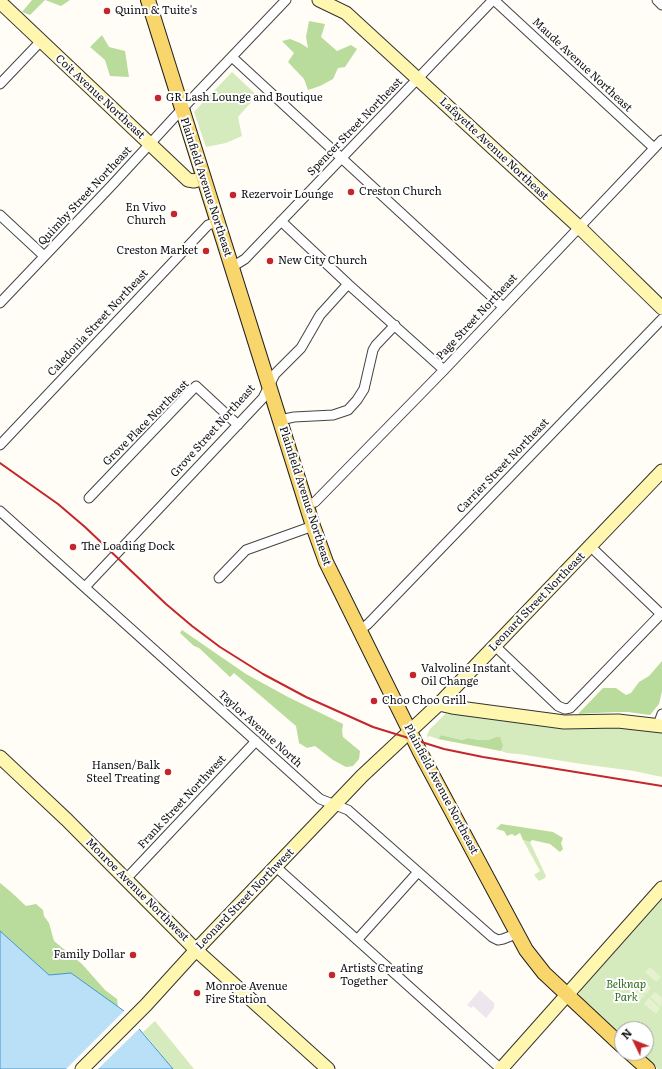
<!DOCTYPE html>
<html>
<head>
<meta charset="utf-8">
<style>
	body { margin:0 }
	#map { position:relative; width:662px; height:1069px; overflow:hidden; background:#fffdf5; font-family:Literata,serif }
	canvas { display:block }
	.north { position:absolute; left:614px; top:1021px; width:40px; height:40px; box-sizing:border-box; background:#fff; border:1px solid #a0a0a0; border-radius:50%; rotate:313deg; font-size:11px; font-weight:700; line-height:16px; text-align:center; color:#111 }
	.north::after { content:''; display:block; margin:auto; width:14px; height:18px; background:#c4262e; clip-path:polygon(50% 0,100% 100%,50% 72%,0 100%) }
</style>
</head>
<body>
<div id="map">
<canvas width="662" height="1069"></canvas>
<div class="north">N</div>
</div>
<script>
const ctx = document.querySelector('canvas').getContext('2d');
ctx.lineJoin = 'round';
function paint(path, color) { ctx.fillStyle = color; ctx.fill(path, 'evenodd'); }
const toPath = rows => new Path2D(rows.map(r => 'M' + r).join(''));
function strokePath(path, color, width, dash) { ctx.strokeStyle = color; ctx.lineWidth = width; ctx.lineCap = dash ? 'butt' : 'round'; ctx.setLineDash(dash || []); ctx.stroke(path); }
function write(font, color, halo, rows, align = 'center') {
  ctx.font = font + ' Literata,serif'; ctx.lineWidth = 4; ctx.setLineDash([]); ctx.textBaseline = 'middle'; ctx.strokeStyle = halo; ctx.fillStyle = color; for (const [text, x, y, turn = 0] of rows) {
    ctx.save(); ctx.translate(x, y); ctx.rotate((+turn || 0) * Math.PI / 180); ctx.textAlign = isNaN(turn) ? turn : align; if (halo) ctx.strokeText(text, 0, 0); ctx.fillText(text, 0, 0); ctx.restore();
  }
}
const industrial = toPath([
	[480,990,494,1003,494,1008,486,1018,473,1006,471,1008,467,1005]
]);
const green = toPath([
	[232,72,262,100,259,103,254,99,238,117,242,136,226,143,206,147,194,112],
	[445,714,483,716,564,729,617,726,662,732,662,777,634,771,582,764,519,754,507,753,501,751,503,746,496,737,488,740,479,740,468,738,462,740,441,735,438,739,429,736,428,738,427,735,430,729],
	[523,840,530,842,546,876,545,878,539,881,534,875,540,871],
	[662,899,662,1069,658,1069,640,1053,646,1053,646,1029,622,1029,622,1036,584,1002,579,994,581,989],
	[155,1021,194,1069,173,1069,143,1032]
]);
const forest = toPath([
	[32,0,70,0,61,6,45,0,30,15,22,12],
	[309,21,325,24,321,37,337,51,351,45,357,49,345,67,338,68,333,79,320,86,308,90,304,79,288,62,294,53,282,41,290,39,300,43,308,48,306,37],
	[102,35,109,47,125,51,129,77,110,76,105,60,90,47],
	[182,630,246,674,288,697,343,724,342,731,343,737,360,751,359,759,353,766,346,767,333,760,315,746,307,748,299,743,296,726,234,673,230,677,199,648,194,646,180,633],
	[662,661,662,691,659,704,650,715,628,712,615,712,578,714,603,688,616,688,626,695,631,693,639,682,649,676],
	[441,735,462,740,468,738,479,740,488,740,496,737,500,737,503,746,501,751,438,739],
	[501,824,553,832,563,838,561,843,563,849,560,852,550,844,532,840,530,842,523,840,520,833,515,836,512,834,507,836,504,831,496,829],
	[0,883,11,892,26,906,36,904,43,910,44,916,49,923,54,941,82,964,105,990,117,999,118,1007,71,973,49,975,0,931]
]);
const pitch = toPath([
	[650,967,661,977,656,982,645,972],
	[640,978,651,988,646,994,635,983],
	[634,985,645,995,640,1000,629,990],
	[655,992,662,998,661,1007,650,997],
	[649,998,660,1008,656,1014,644,1004]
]);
const water = toPath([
	[0,931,49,975,71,973,124,1011,173,1069,0,1069,0,931]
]);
const pier = toPath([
	[125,1010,141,1027,98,1069,66,1069]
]);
const street = toPath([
	[494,0,654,148],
	[657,0,662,5],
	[232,57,503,307],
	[0,84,41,41],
	[0,215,44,256],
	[281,221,348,284,444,370],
	[232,267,245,259,493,0],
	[0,303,113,184,182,109,286,0],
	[280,420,294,417,333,415,348,410,357,400,364,389,373,350,376,345,395,325],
	[0,445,208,225,217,222],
	[89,498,196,386,238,425],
	[306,505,315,502,444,370,662,140],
	[0,511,320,799,348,810,492,937,498,940,503,939,516,934],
	[590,546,661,614],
	[219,578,246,550,313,526],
	[85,587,263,398,275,374,301,348,320,315,348,284],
	[360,630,368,624,662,319],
	[495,646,558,706,565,709,570,708,575,703,662,613],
	[658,725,662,714],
	[276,867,501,1069],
	[126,879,256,741],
	[357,940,418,872]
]);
const secondary = toPath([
	[319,0,346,13,579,227,662,308],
	[0,2,188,180,194,181,204,178],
	[439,704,452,707,564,722,618,721,662,726],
	[0,757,67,820,196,950,328,1069],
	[82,1069,146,1005,196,950,362,776,439,704,662,471],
	[501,1069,662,888]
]);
const primary = toPath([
	[148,0,313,526,326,562,420,752,526,950,544,973,622,1046],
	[630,1053,648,1069]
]);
const rail = toPath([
	[0,463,58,504,85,527,166,604,192,626,220,647,263,674,306,697,373,727,444,749,483,757,662,786]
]);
const markers = [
	[107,11,4,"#c4262e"],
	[158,98,4,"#c4262e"],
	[351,192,4,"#c4262e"],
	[233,195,4,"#c4262e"],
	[174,214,4,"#c4262e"],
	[206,251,4,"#c4262e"],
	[270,261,4,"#c4262e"],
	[73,547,4,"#c4262e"],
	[413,675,4,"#c4262e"],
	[374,701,4,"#c4262e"],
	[168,772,4,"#c4262e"],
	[133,955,4,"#c4262e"],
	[332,975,4,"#c4262e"],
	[197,993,4,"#c4262e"]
];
const poiNames = [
	["Quinn & Tuite's",115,11],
	["GR Lash Lounge and Boutique",166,98],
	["Creston Church",359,192],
	["Rezervoir Lounge",241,195],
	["En Vivo",166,208,"right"],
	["Church",166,221,"right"],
	["Creston Market",198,251,"right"],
	["New City Church",278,261],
	["The Loading Dock",81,547],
	["Valvoline Instant",421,669],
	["Oil Change",421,682],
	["Choo Choo Grill",382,701],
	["Hansen/Balk",160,766,"right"],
	["Steel Treating",160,779,"right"],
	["Family Dollar",125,955,"right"],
	["Artists Creating",340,969],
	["Together",340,982],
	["Monroe Avenue",205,987],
	["Fire Station",205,1000]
];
const streetNames = [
	["Maude Avenue Northeast",582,65,43],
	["Coit Avenue Northeast",100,97,43],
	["Spencer Street Northeast",355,127,-46],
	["Lafayette Avenue Northeast",494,149,43],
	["Plainfield Avenue Northeast",206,187,72],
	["Quimby Street Northeast",85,196,-47],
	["Page Street Northeast",477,317,-47],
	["Caledonia Street Northeast",98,323,-47],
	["Grove Place Northeast",146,423,-45],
	["Grove Street Northeast",213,431,-48],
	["Carrier Street Northeast",503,466,-46],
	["Plainfield Avenue Northeast",305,496,72],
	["Leonard Street Northeast",537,602,-46],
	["Taylor Avenue North",260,729,42],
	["Plainfield Avenue Northeast",441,789,62],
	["Frank Street Northwest",182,802,-47],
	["Monroe Avenue Northwest",137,890,45],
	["Leonard Street Northwest",245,899,-46]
];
const parkNames = [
	["Belknap",626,985],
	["Park",626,998]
];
paint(industrial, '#eee6ef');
paint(green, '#d5ebbd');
paint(forest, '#b9dc9c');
paint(pitch, '#e6f2cf');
paint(water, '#b9e0f7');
strokePath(water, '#3f96cf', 1);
paint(pier, '#fffdf5');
strokePath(street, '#444', 11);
strokePath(secondary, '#333', 15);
strokePath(primary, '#222', 16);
strokePath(street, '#fff', 9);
strokePath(secondary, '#fff6b0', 13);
strokePath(primary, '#f9d66b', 14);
strokePath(rail, '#c4262e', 2);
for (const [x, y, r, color] of markers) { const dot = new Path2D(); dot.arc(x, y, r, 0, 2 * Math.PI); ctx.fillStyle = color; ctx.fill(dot); strokePath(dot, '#fff', 1.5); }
write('11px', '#111', '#fff', poiNames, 'left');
write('11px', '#111', '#fff', streetNames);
write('italic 11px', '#2f6b1f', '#fff', parkNames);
</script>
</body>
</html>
